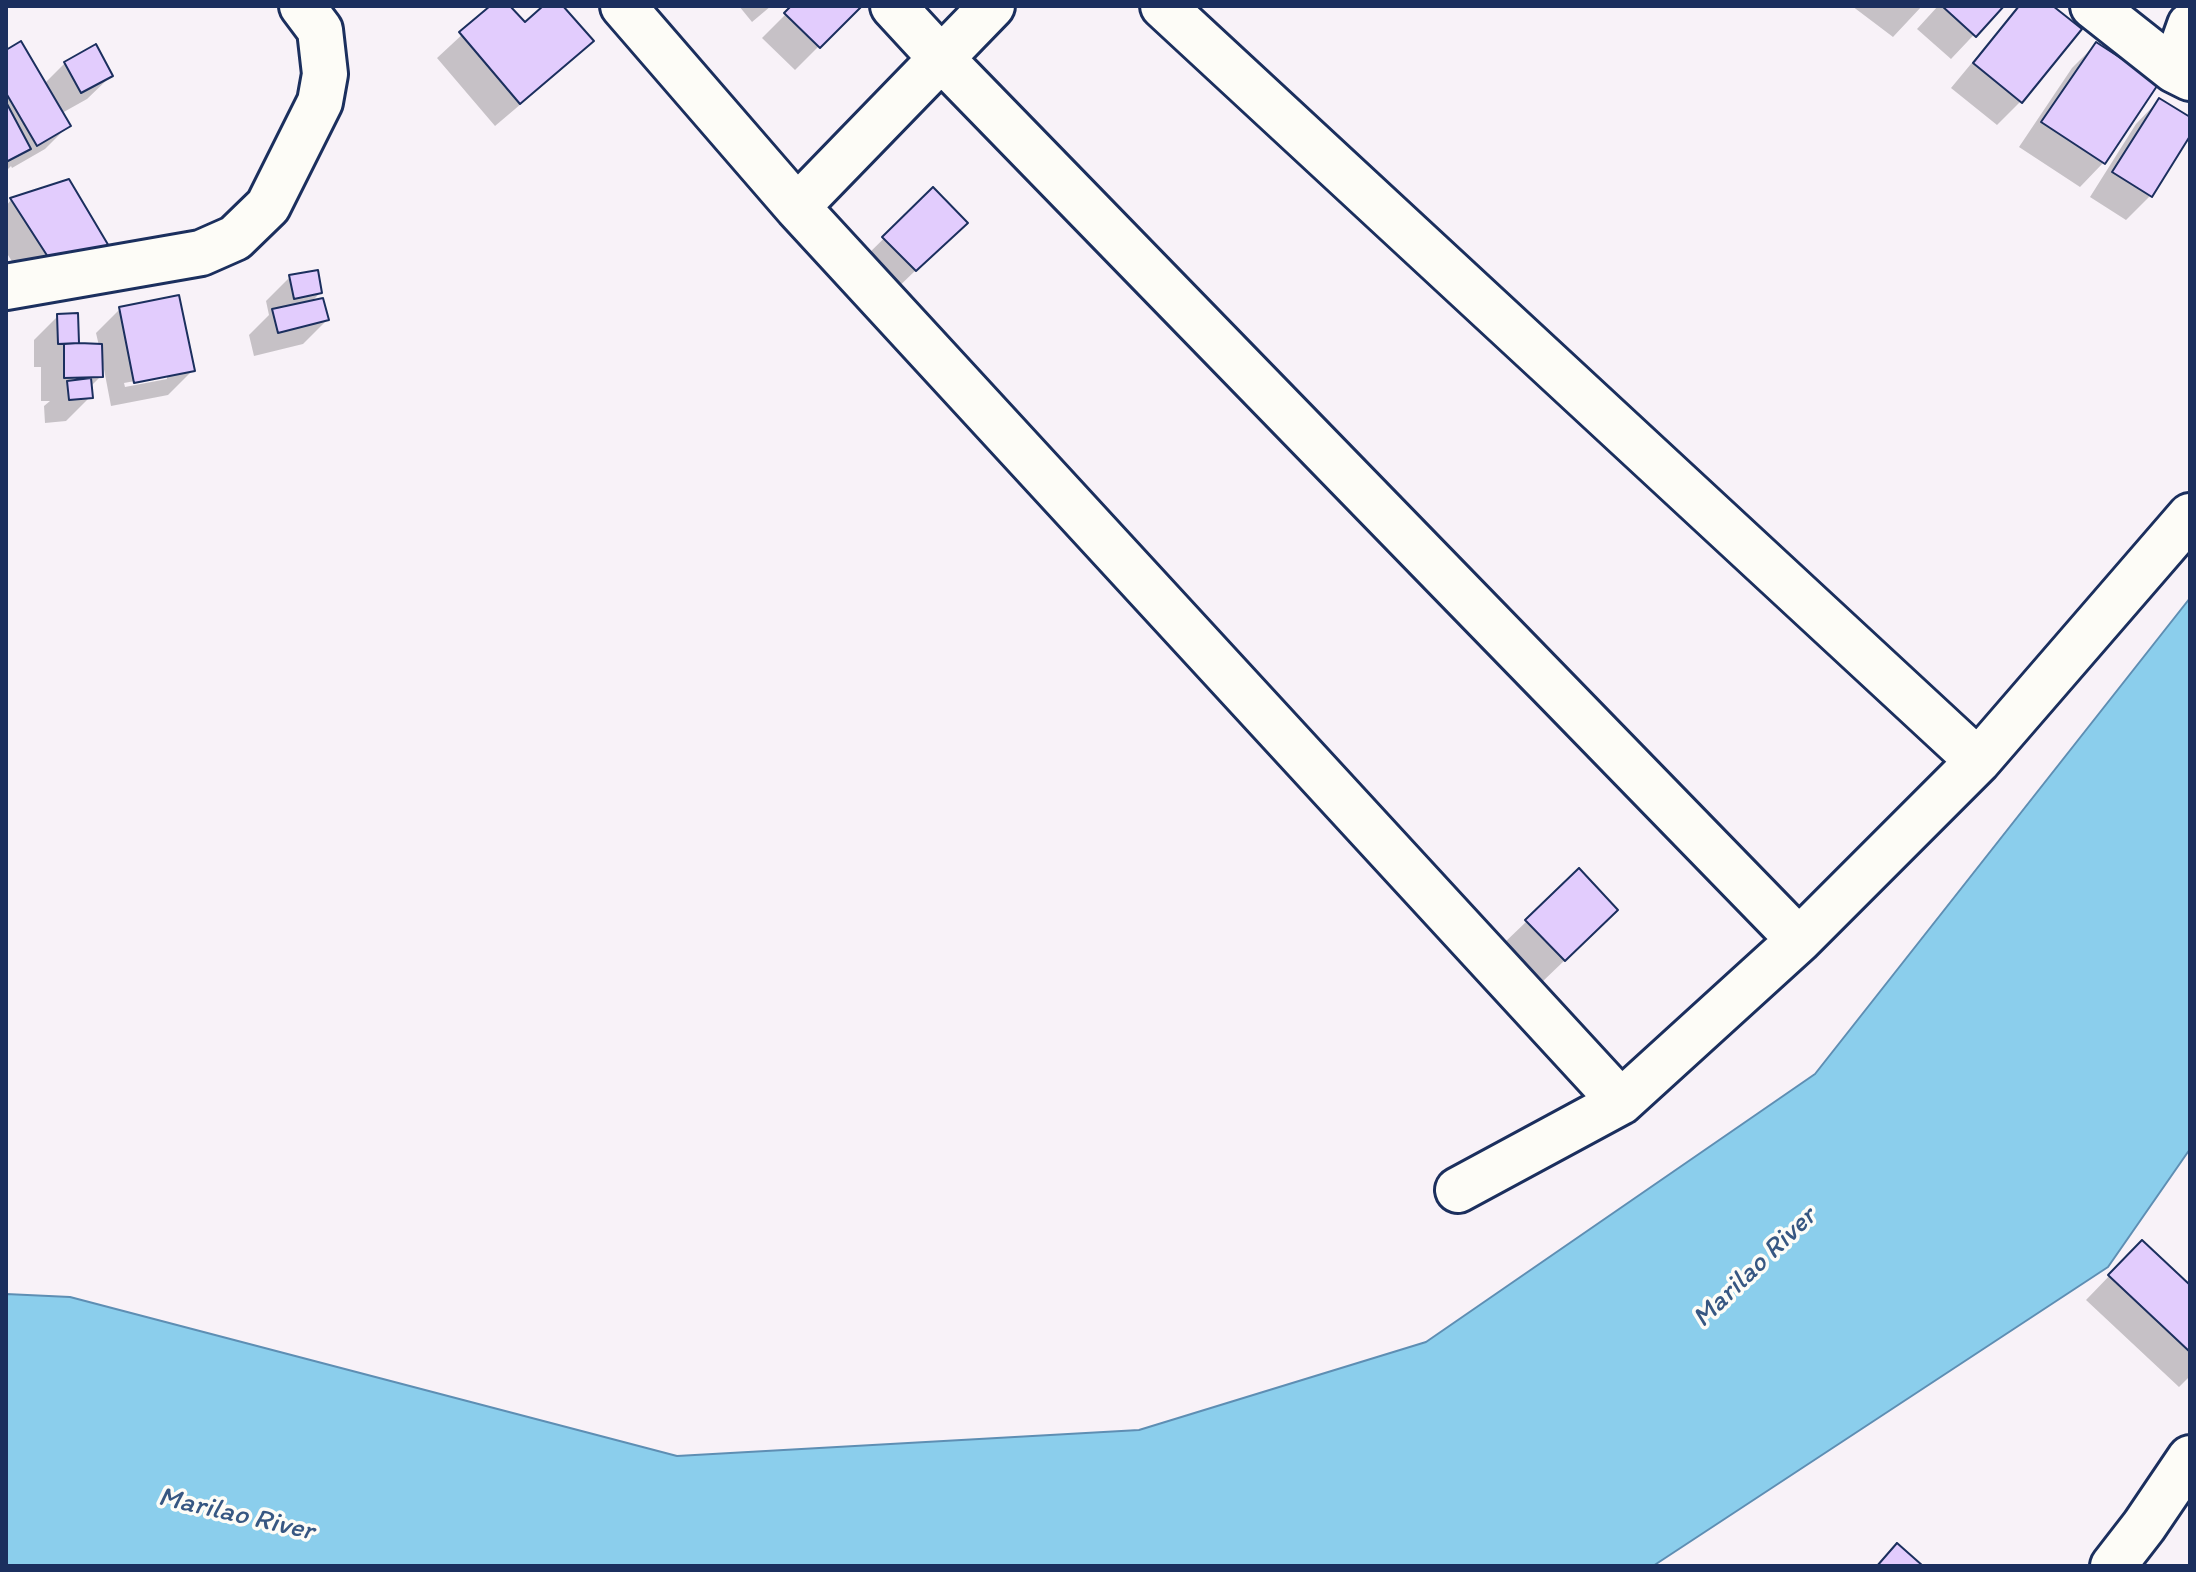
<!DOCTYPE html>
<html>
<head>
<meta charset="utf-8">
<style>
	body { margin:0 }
	#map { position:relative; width:2196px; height:1572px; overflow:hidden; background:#f8f2f8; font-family:Itim,sans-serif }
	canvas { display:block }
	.frame { position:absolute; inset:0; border:8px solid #1b2f5e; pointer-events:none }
</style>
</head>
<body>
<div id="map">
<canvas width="2196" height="1572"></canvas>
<div class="frame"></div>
</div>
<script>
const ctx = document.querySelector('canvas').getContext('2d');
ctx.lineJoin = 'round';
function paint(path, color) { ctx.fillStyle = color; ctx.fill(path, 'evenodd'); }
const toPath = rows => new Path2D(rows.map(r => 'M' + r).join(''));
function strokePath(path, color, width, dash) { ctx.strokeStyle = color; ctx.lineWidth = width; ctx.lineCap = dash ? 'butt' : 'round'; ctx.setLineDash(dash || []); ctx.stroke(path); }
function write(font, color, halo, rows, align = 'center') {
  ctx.font = font + ' Itim,sans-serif'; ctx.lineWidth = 7; ctx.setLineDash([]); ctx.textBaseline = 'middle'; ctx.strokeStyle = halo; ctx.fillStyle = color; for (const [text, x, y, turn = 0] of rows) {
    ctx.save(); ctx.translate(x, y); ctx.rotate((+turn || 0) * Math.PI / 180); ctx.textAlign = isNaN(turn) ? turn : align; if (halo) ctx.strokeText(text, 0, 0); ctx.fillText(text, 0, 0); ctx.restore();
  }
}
const water = toPath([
	[2190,598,2190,1149,2108,1267,1653,1566,6,1566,6,1294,70,1297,677,1456,1139,1430,1426,1342,1815,1074,2190,598]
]);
const shadow = toPath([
	[493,6,508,6,524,25,546,6,561,6,591,41,567,65,495,126,437,58],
	[739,6,771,6,752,22],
	[794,6,859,6,795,70,762,38],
	[1852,6,1922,6,1893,37],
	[1938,6,2001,6,1951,59,1917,29],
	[2019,6,2049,6,2021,101,1997,125,1951,88],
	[2096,44,2103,163,2080,187,2019,147,2072,68],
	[6,52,44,84,65,63,111,76,87,99,62,113,69,125,45,149,12,168,11,166,6,171],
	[2159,100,2190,120,2190,132,2150,196,2126,220,2090,197,2136,124],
	[933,190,941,246,891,294,860,262],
	[11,200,113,258,35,297,6,252,6,206],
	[290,277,320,293,310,303,327,320,303,344,254,356,249,335,269,315,266,301],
	[120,309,192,371,168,395,111,406,103,364,101,376,90,387,90,397,66,421,45,423,44,406,50,401,41,401,41,367,34,367,34,340,58,316,76,315,77,345,99,346,96,333],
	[167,375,167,379,125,387,124,383],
	[1579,871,1592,934,1540,984,1502,945],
	[2142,1242,2190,1287,2190,1376,2179,1387,2086,1300]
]);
const building = toPath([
	[490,6,510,6,525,22,543,6,563,6,594,41,520,104,459,32,490,6],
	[791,6,862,6,820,48,784,13,791,6],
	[1942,6,2004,6,1976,37,1942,6],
	[2019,6,2053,6,2082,29,2022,103,1973,63,2019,6],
	[21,41,71,126,37,146,6,93,6,50,21,41],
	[2096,42,2159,83,2105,164,2041,122,2096,42],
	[96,44,113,76,81,93,64,62,96,44],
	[2159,98,2190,117,2190,136,2152,197,2112,172,2159,98],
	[6,102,31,149,6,162,6,102],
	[69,179,116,258,59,274,10,198,69,179],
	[933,187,968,223,916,271,882,237,933,187],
	[318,270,322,293,294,299,289,275,318,270],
	[179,295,195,371,134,383,119,307,179,295],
	[323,298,329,320,278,333,272,309,323,298],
	[78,313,79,343,58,344,57,314,78,313],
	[79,343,102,344,103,377,64,378,64,344,79,343],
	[91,378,93,398,69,400,67,381,91,378],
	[1579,868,1618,910,1565,961,1525,920,1579,868],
	[2142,1240,2190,1285,2190,1352,2108,1275,2142,1240],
	[1897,1543,1923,1566,1877,1566,1897,1543]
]);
const minor = toPath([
	[623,6,797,207,1621,1102],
	[893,6,940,57,1799,940],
	[1163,6,1978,761],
	[2093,6,2174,70,2190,78],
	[2174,70,2190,25],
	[797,207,992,6],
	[6,287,201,253,235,238,268,206,320,102,325,74,320,30,302,6],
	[1458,1190,1621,1102,1799,940,1978,761,2190,516]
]);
const secondary = toPath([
	[2113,1566,2144,1526,2190,1458]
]);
const waterNames = [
	["Marilao River",1755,1268,-44],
	["Marilao River",236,1515,13]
];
paint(water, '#8bceec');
strokePath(water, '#5e8eb3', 2);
paint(shadow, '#0003');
paint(building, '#e2ccfd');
strokePath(building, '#1b2f5e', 2);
strokePath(minor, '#1b2f5e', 50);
strokePath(secondary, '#1b2f5e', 50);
strokePath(minor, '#fdfcf7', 44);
strokePath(secondary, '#fdfcf7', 44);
write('italic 28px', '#375782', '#fdfcf7', waterNames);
</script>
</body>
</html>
